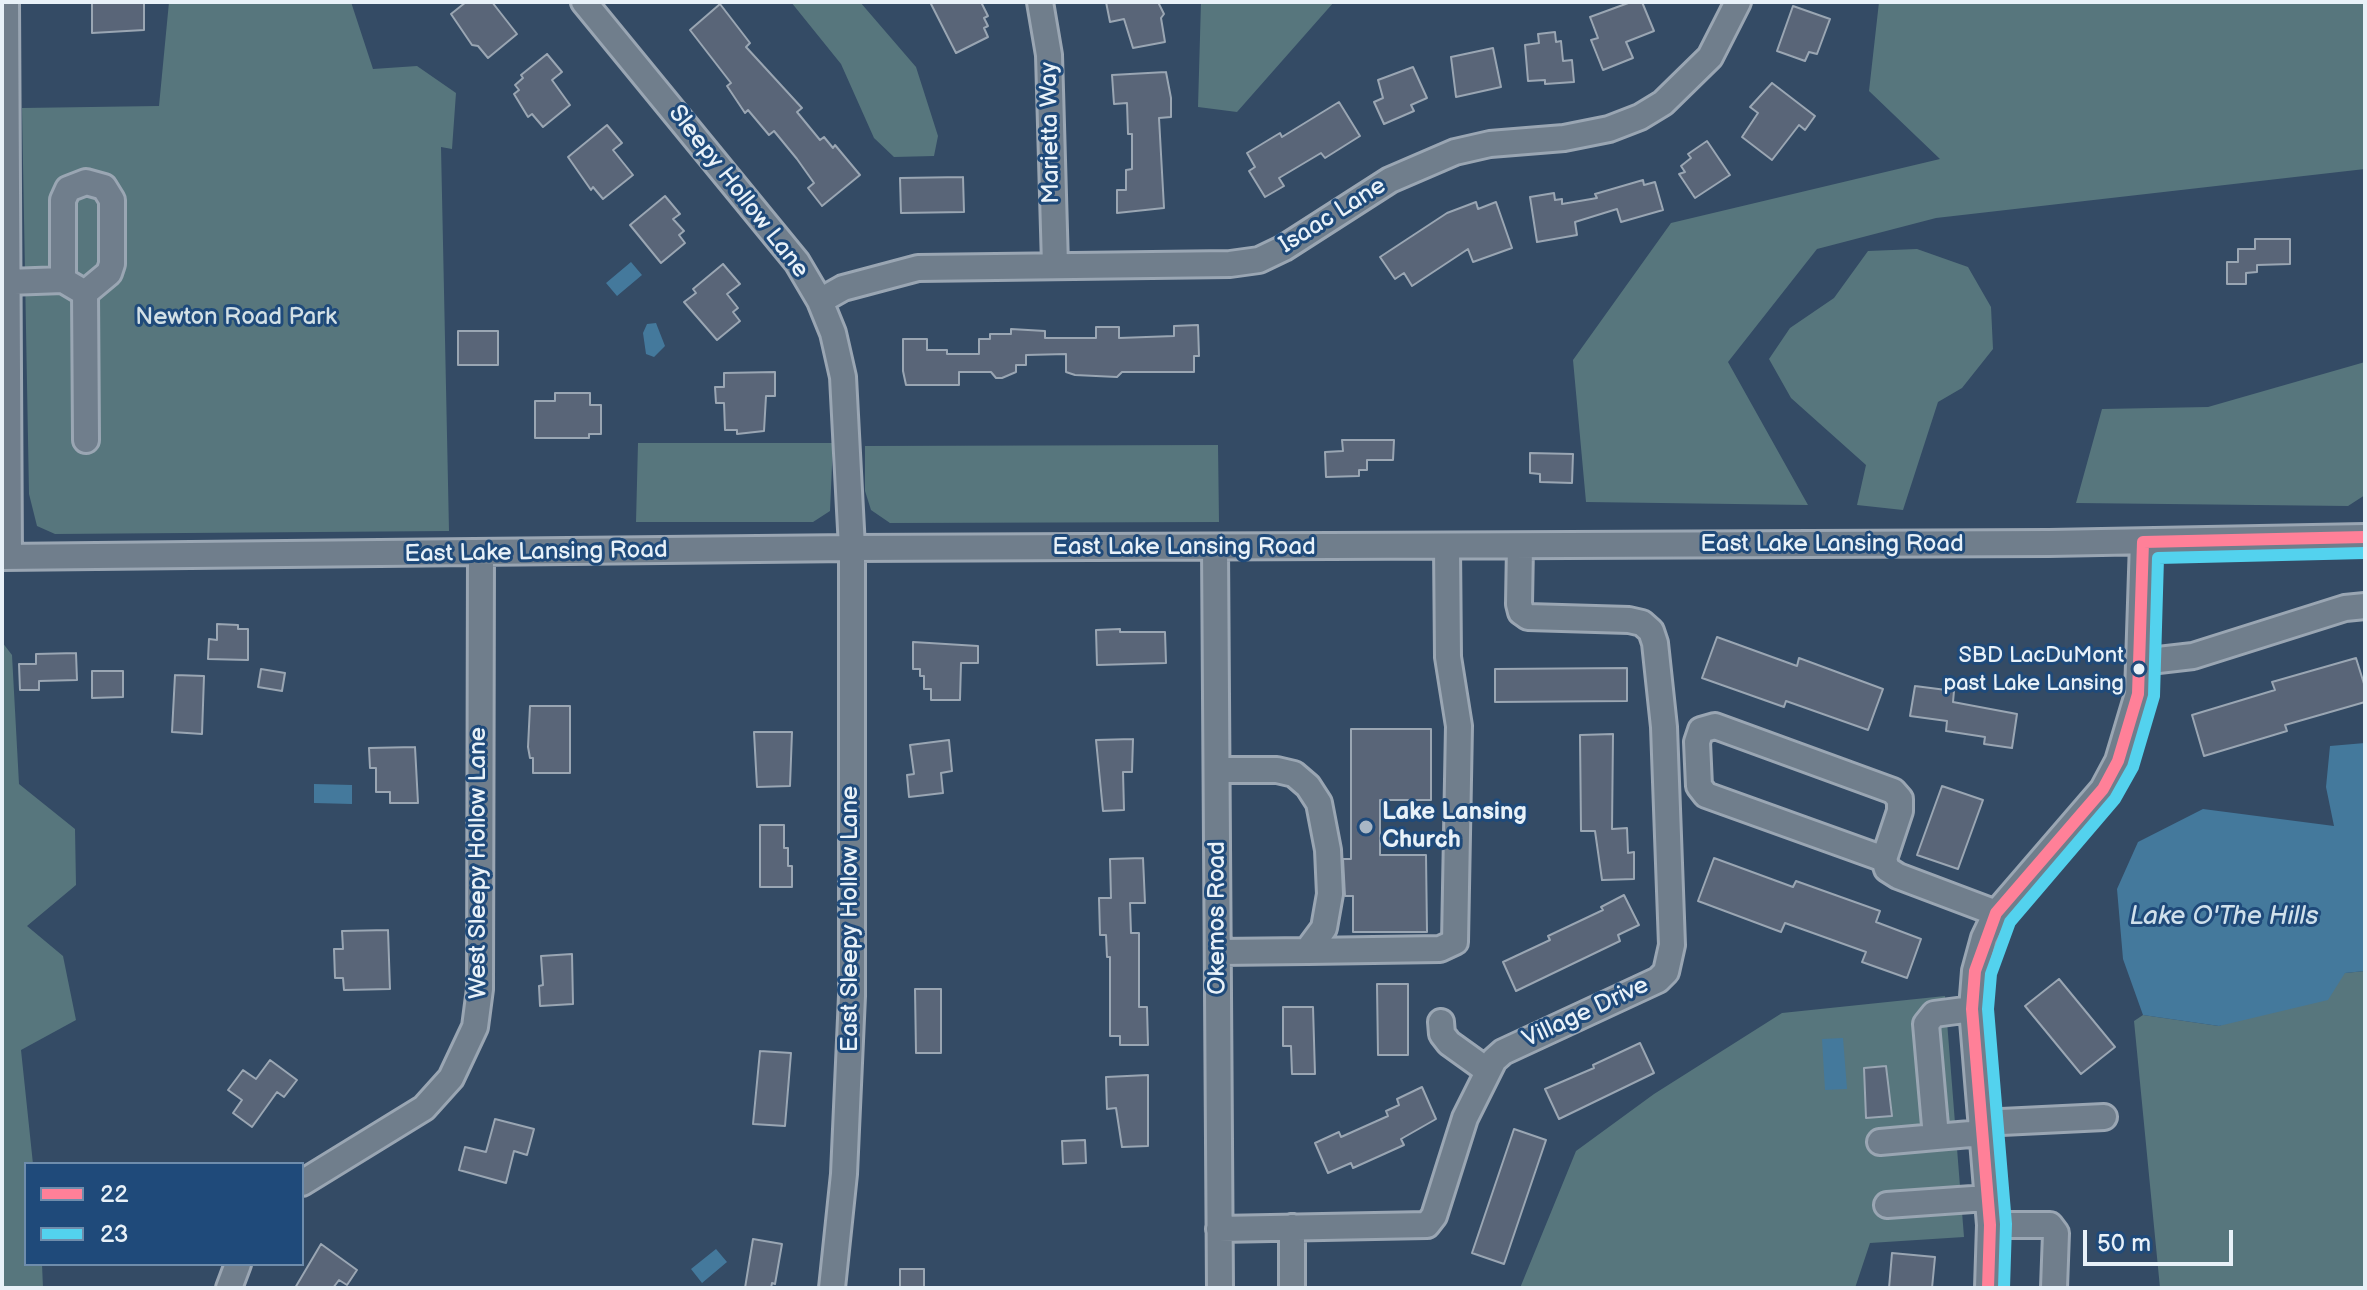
<!DOCTYPE html>
<html>
<head>
<meta charset="utf-8">
<style>
	body { margin:0 }
	#map { position:relative; width:2367px; height:1290px; overflow:hidden; background:#344b65; font-family:"Balsamiq Sans",sans-serif }
	canvas { display:block }
	.frame { position:absolute; inset:0; border:4px solid #e8f1f8; pointer-events:none }
	.legend { position:absolute; left:24px; top:1162px; width:280px; height:104px; box-sizing:border-box; background:#1f4a7a; border:2px solid #6f8dac; margin:0; padding:10px 14px; list-style:none; font-size:24px; color:#e8f1f8 }
	.legend li { display:flex; align-items:center; gap:16px; height:40px }
	.legend b { width:40px; border:2px solid #6f8dac }
	.scale { position:absolute; left:2083px; top:1230px; width:150px; height:36px; box-sizing:border-box; border:4px solid #e8f1f8; border-top:0; padding-left:10px; font-size:24px; line-height:28px; white-space:nowrap; color:#e8f1f8; -webkit-text-stroke:6px #1f4a7a; paint-order:stroke }
</style>
</head>
<body>
<div id="map">
<canvas width="2367" height="1290"></canvas>
<div class="frame"></div>
<ul class="legend">
<li><b style="height:10px;background:#ff8098"></b>22</li>
<li><b style="height:10px;background:#53d2ee"></b>23</li>
</ul>
<div class="scale">50 m</div>
</div>
<script>
const ctx = document.querySelector('canvas').getContext('2d');
ctx.lineJoin = 'round';
function paint(path, color) { ctx.fillStyle = color; ctx.fill(path, 'evenodd'); }
const toPath = rows => new Path2D(rows.map(r => 'M' + r).join(''));
function strokePath(path, color, width, dash) { ctx.strokeStyle = color; ctx.lineWidth = width; ctx.lineCap = dash ? 'butt' : 'round'; ctx.setLineDash(dash || []); ctx.stroke(path); }
function write(font, color, halo, rows, align = 'center') {
  ctx.font = font + ' "Balsamiq Sans",sans-serif'; ctx.lineWidth = 6; ctx.setLineDash([]); ctx.textBaseline = 'middle'; ctx.strokeStyle = halo; ctx.fillStyle = color; for (const [text, x, y, turn = 0] of rows) {
    ctx.save(); ctx.translate(x, y); ctx.rotate((+turn || 0) * Math.PI / 180); ctx.textAlign = isNaN(turn) ? turn : align; if (halo) ctx.strokeText(text, 0, 0); ctx.fillText(text, 0, 0); ctx.restore();
  }
}
const green = toPath([
	[169,2,351,2,373,69,417,66,456,93,452,149,441,147,449,531,55,534,37,526,29,494,22,108,159,106],
	[791,2,860,2,916,67,938,136,934,156,894,157,874,138,841,64],
	[1201,2,1334,2,1237,112,1198,107],
	[1879,2,2365,2,2365,169,1936,218,1817,249,1728,362,1808,505,1586,502,1573,360,1671,223,1940,159,1869,91],
	[1917,249,1968,267,1991,307,1993,349,1962,388,1938,402,1903,510,1857,505,1866,465,1791,398,1769,359,1790,328,1834,298,1868,251],
	[2365,362,2365,495,2348,506,2076,503,2102,409,2208,407],
	[638,443,833,443,830,511,813,522,636,522],
	[1218,445,1219,522,890,523,871,510,865,491,865,446],
	[2,642,12,655,19,784,75,829,76,885,27,926,63,956,76,1020,21,1050,33,1164,26,1164,26,1264,42,1264,43,1288,2,1288],
	[2365,971,2365,1288,2160,1288,2134,1021,2143,1015,2219,1026,2345,973],
	[1945,996,1964,1237,1870,1243,1855,1288,1520,1288,1576,1151,1654,1094,1782,1013]
]);
const water = toPath([
	[631,262,642,275,617,296,606,283],
	[656,323,665,346,654,357,646,354,643,333,647,324],
	[2365,743,2365,971,2345,973,2328,1000,2219,1026,2143,1015,2123,959,2117,889,2138,842,2203,809,2334,826,2326,787,2330,746],
	[314,784,352,785,352,804,314,803],
	[1843,1038,1847,1089,1825,1090,1822,1039],
	[716,1249,727,1262,702,1283,691,1269]
]);
const building = toPath([
	[92,2,144,2,144,30,92,33,92,2],
	[466,2,492,2,517,34,488,58,478,46,472,45,451,14,466,2],
	[930,2,981,2,988,16,984,18,988,26,984,28,988,37,956,53,930,2],
	[1106,2,1158,2,1164,14,1161,18,1165,42,1133,48,1124,19,1110,22,1106,2],
	[1631,2,1642,2,1654,31,1626,42,1633,58,1603,70,1591,40,1598,38,1590,17,1631,2],
	[720,4,750,43,746,47,802,108,797,112,820,140,824,137,833,148,835,145,860,175,822,206,808,188,814,183,797,159,774,131,769,135,748,110,745,113,727,86,731,83,690,30,720,4],
	[1793,6,1830,19,1817,54,1809,52,1805,61,1777,51,1793,6],
	[1555,32,1556,42,1561,41,1563,61,1572,60,1574,82,1545,84,1545,80,1528,81,1525,45,1539,43,1538,34,1555,32],
	[1493,48,1501,87,1456,97,1451,57,1493,48],
	[547,54,562,72,552,80,570,105,543,127,532,114,528,117,514,94,519,90,515,85,523,78,521,75,547,54],
	[1413,67,1427,98,1411,105,1414,111,1384,124,1374,102,1383,98,1378,80,1413,67],
	[1166,72,1171,98,1171,117,1159,118,1164,208,1117,213,1117,190,1126,190,1126,170,1132,169,1132,134,1128,134,1127,103,1114,104,1112,75,1166,72],
	[1772,83,1815,116,1805,130,1799,125,1772,160,1742,137,1758,113,1750,107,1772,83],
	[1339,102,1360,136,1325,158,1321,153,1279,178,1284,186,1265,197,1249,171,1255,167,1247,153,1280,133,1282,137,1339,102],
	[607,125,622,143,613,150,633,175,603,199,593,187,591,190,568,157,607,125],
	[1707,141,1730,175,1695,198,1679,174,1685,172,1681,166,1691,158,1688,154,1707,141],
	[963,177,964,212,901,213,900,178,963,177],
	[1643,180,1644,185,1655,182,1663,210,1621,222,1617,209,1575,222,1577,235,1537,242,1530,197,1554,193,1555,200,1562,199,1562,204,1597,198,1595,194,1643,180],
	[665,196,680,214,673,219,684,231,679,235,685,243,661,263,630,225,665,196],
	[1476,202,1478,209,1496,202,1512,248,1473,262,1468,249,1412,286,1404,273,1395,279,1380,257,1447,213,1476,202],
	[2255,239,2290,239,2290,264,2257,265,2257,272,2246,273,2246,284,2227,284,2227,262,2238,262,2238,249,2255,249,2255,239],
	[723,264,740,284,727,294,738,308,733,312,740,321,717,340,684,302,696,293,693,289,723,264],
	[1198,325,1199,356,1194,356,1194,372,1122,372,1117,377,1075,375,1066,372,1066,354,1026,355,1026,365,1016,365,1016,372,1002,378,996,378,991,372,959,372,959,385,906,385,903,371,903,339,927,339,927,350,947,350,947,354,979,354,979,339,990,339,990,334,1011,334,1011,329,1045,331,1045,338,1096,338,1096,327,1119,327,1119,338,1174,336,1174,326,1198,325],
	[458,331,498,331,498,365,458,365,458,331],
	[775,372,775,396,766,396,764,431,737,434,737,430,725,430,724,403,716,403,715,387,724,387,724,373,775,372],
	[555,393,590,393,590,405,601,405,601,434,589,434,589,438,535,438,535,401,555,401,555,393],
	[1342,440,1394,440,1393,460,1367,460,1367,470,1359,470,1359,476,1326,477,1325,452,1343,451,1342,440],
	[1530,453,1573,454,1572,483,1540,482,1540,474,1530,473,1530,453],
	[217,624,238,625,238,629,248,629,248,660,208,659,209,639,217,640,217,624],
	[1120,629,1120,632,1165,632,1166,663,1097,665,1096,630,1120,629],
	[1717,637,1797,666,1799,658,1883,689,1868,730,1786,701,1784,707,1702,678,1717,637],
	[913,642,978,646,978,663,961,663,960,700,931,700,931,689,924,689,924,676,920,676,920,669,913,669,913,642],
	[76,653,77,680,39,681,39,690,20,690,19,664,36,664,36,654,76,653],
	[2356,658,2365,687,2365,702,2285,725,2287,731,2204,756,2192,715,2275,690,2272,682,2356,658],
	[1627,668,1627,701,1495,702,1495,669,1627,668],
	[261,669,285,673,282,691,258,687,261,669],
	[92,671,123,671,123,697,92,698,92,671],
	[175,675,204,676,202,734,172,732,175,675],
	[1915,686,1954,691,1953,702,2017,714,2012,748,1984,744,1985,737,1946,731,1947,721,1910,716,1915,686],
	[530,706,570,706,570,773,533,773,533,758,530,758,528,747,530,706],
	[1351,729,1431,729,1431,800,1380,800,1380,855,1426,855,1427,932,1353,932,1353,896,1345,896,1343,859,1351,859,1351,729],
	[754,732,792,732,790,786,757,787,754,732],
	[1613,734,1612,829,1627,828,1628,853,1634,852,1634,879,1602,880,1595,831,1581,831,1580,735,1613,734],
	[1133,739,1132,772,1123,772,1124,810,1103,811,1096,740,1133,739],
	[949,740,952,771,941,773,943,793,909,797,907,775,914,774,910,745,949,740],
	[415,747,418,803,390,803,390,792,376,792,376,768,370,768,369,748,415,747],
	[1942,786,1983,800,1958,869,1917,855,1942,786],
	[760,825,784,825,784,848,788,848,788,866,792,866,792,887,760,887,760,825],
	[1143,858,1145,903,1130,903,1131,933,1139,933,1139,1007,1147,1007,1148,1045,1120,1045,1120,1036,1110,1036,1110,957,1107,957,1106,935,1100,935,1099,898,1111,898,1110,859,1143,858],
	[1714,858,1793,887,1796,881,1880,911,1876,922,1921,939,1907,978,1862,962,1866,952,1785,923,1781,932,1698,901,1714,858],
	[1624,895,1639,925,1618,935,1620,941,1516,991,1503,962,1550,940,1548,936,1603,910,1601,907,1624,895],
	[388,930,390,989,344,990,343,978,335,978,334,949,343,949,342,931,388,930],
	[572,954,573,1004,540,1006,539,986,543,985,541,956,572,954],
	[2059,979,2115,1047,2081,1074,2025,1006,2059,979],
	[1377,984,1408,984,1408,1055,1378,1055,1377,984],
	[915,989,941,989,941,1053,916,1053,915,989],
	[1283,1007,1313,1007,1315,1074,1292,1074,1291,1046,1283,1046,1283,1007],
	[1640,1043,1654,1073,1559,1119,1545,1089,1594,1068,1593,1065,1640,1043],
	[760,1051,791,1053,785,1126,753,1124,760,1051],
	[270,1060,297,1080,284,1097,277,1092,252,1127,233,1113,242,1100,228,1090,243,1070,256,1079,270,1060],
	[1886,1066,1892,1116,1866,1118,1864,1068,1886,1066],
	[1148,1075,1148,1146,1122,1147,1116,1108,1107,1109,1106,1077,1148,1075],
	[1422,1087,1436,1119,1401,1139,1404,1145,1353,1168,1351,1163,1328,1173,1315,1143,1339,1132,1341,1137,1388,1116,1386,1111,1399,1105,1397,1099,1422,1087],
	[495,1119,534,1129,527,1155,514,1151,506,1183,459,1170,465,1147,486,1152,495,1119],
	[1514,1129,1546,1140,1504,1264,1472,1253,1514,1129],
	[1085,1140,1086,1163,1063,1164,1062,1141,1085,1140],
	[753,1239,782,1244,775,1284,772,1283,771,1288,745,1288,753,1239],
	[321,1244,357,1270,347,1285,339,1280,333,1288,295,1288,321,1244],
	[1892,1253,1935,1257,1932,1288,1889,1288,1892,1253],
	[900,1269,924,1269,924,1288,900,1288,900,1269]
]);
const minor = toPath([
	[6,2,9,557],
	[584,2,797,262,820,301,833,333,843,377,852,548,852,996,844,1174,832,1288],
	[1040,2,1049,55,1055,265],
	[63,280,63,200,68,189,86,182,104,187,112,200,112,264,109,273,85,293],
	[8,282,63,280,85,293,86,440],
	[820,301,843,288,918,268,1230,264,1259,260,1284,248,1390,180,1455,152,1490,144,1564,138,1609,129,1640,117,1663,103,1710,57,1738,2],
	[1215,548,1220,1288],
	[2,557,852,548,2049,543,2365,537],
	[2141,662,2193,656,2345,608,2365,606],
	[1217,770,1277,770,1294,774,1308,786,1319,803,1328,850,1330,894,1324,928,1307,951,1219,952],
	[1884,859,1706,795,1699,786,1697,742,1701,730,1715,726,1893,791,1900,799,1900,811,1884,859,1887,869,1898,876,1996,913],
	[1307,951,1440,949,1455,942,1459,726,1448,657,1447,547],
	[1972,1009,1934,1014,1926,1024,1936,1137,1982,1133],
	[1441,1022,1442,1034,1449,1043,1488,1071],
	[1981,1123,2104,1117],
	[1880,1142,1936,1137],
	[302,1183,424,1108,451,1078,475,1027,480,989,481,553],
	[1887,1205,1987,1198],
	[1990,1225,2050,1225,2056,1233,2054,1288],
	[1219,1229,1427,1225,1434,1216,1465,1118,1494,1060,1503,1052,1658,980,1666,972,1672,945,1664,727,1655,643,1651,631,1642,623,1629,620,1528,617,1521,612,1519,604,1520,546],
	[229,1288,238,1264],
	[1292,1288,1292,1227],
	[1988,1288,1990,1225,1972,1009,1975,971,1984,938,1996,913,2103,789,2118,761,2138,694,2143,542]
]);
const bus1 = toPath([
	[1988,1288,1990,1225,1972,1009,1975,971,1996,913,2103,789,2118,761,2138,694,2143,542,2365,537]
]);
const bus2 = toPath([
	[2004,1288,2006,1224,1988,1009,1991,974,2010,922,2115,799,2133,767,2154,696,2158,558,2365,553]
]);
const markers = [
	[2139,669,7,"#e8f1f8"],
	[1366,827,8,"#a9b7c5"]
];
const busNames = [
	["SBD LacDuMont",2124,656],
	["past Lake Lansing",2124,684]
];
const streetNames = [
	["Marietta Way",1051,133,-91],
	["Sleepy Hollow Lane",738,192,52],
	["Isaac Lane",1333,216,-32],
	["East Lake Lansing Road",1832,545],
	["East Lake Lansing Road",1184,548],
	["East Lake Lansing Road",536,553,-1],
	["West Sleepy Hollow Lane",479,863,-90],
	["Okemos Road",1218,918,-90],
	["East Sleepy Hollow Lane",851,919,-90],
	["Village Drive",1586,1013,-25]
];
const parkNames = [
	["Newton Road Park",236,318]
];
const poiNames = [
	["Lake Lansing",1382,813],
	["Church",1382,841]
];
const waterNames = [
	["Lake O'The Hills",2224,917]
];
paint(green, '#57767d');
paint(water, '#44799c');
paint(building, '#596578');
strokePath(building, '#9aa6b3', 2);
strokePath(minor, '#9aa6b3', 30);
strokePath(minor, '#707e8c', 24);
strokePath(bus1, '#ff8098', 12);
strokePath(bus2, '#53d2ee', 12);
for (const [x, y, r, color] of markers) { const dot = new Path2D(); dot.arc(x, y, r, 0, 2 * Math.PI); ctx.fillStyle = color; ctx.fill(dot); strokePath(dot, '#1f4a7a', 3); }
write('22px', '#e8f1f8', '#1f4a7a', busNames, 'right');
write('24px', '#e8f1f8', '#1f4a7a', streetNames);
write('24px', '#d3e0e6', '#1f4a7a', parkNames);
write('bold 24px', '#e8f1f8', '#1f4a7a', poiNames, 'left');
write('italic 26px', '#d0e0eb', '#1f4a7a', waterNames);
</script>
</body>
</html>
